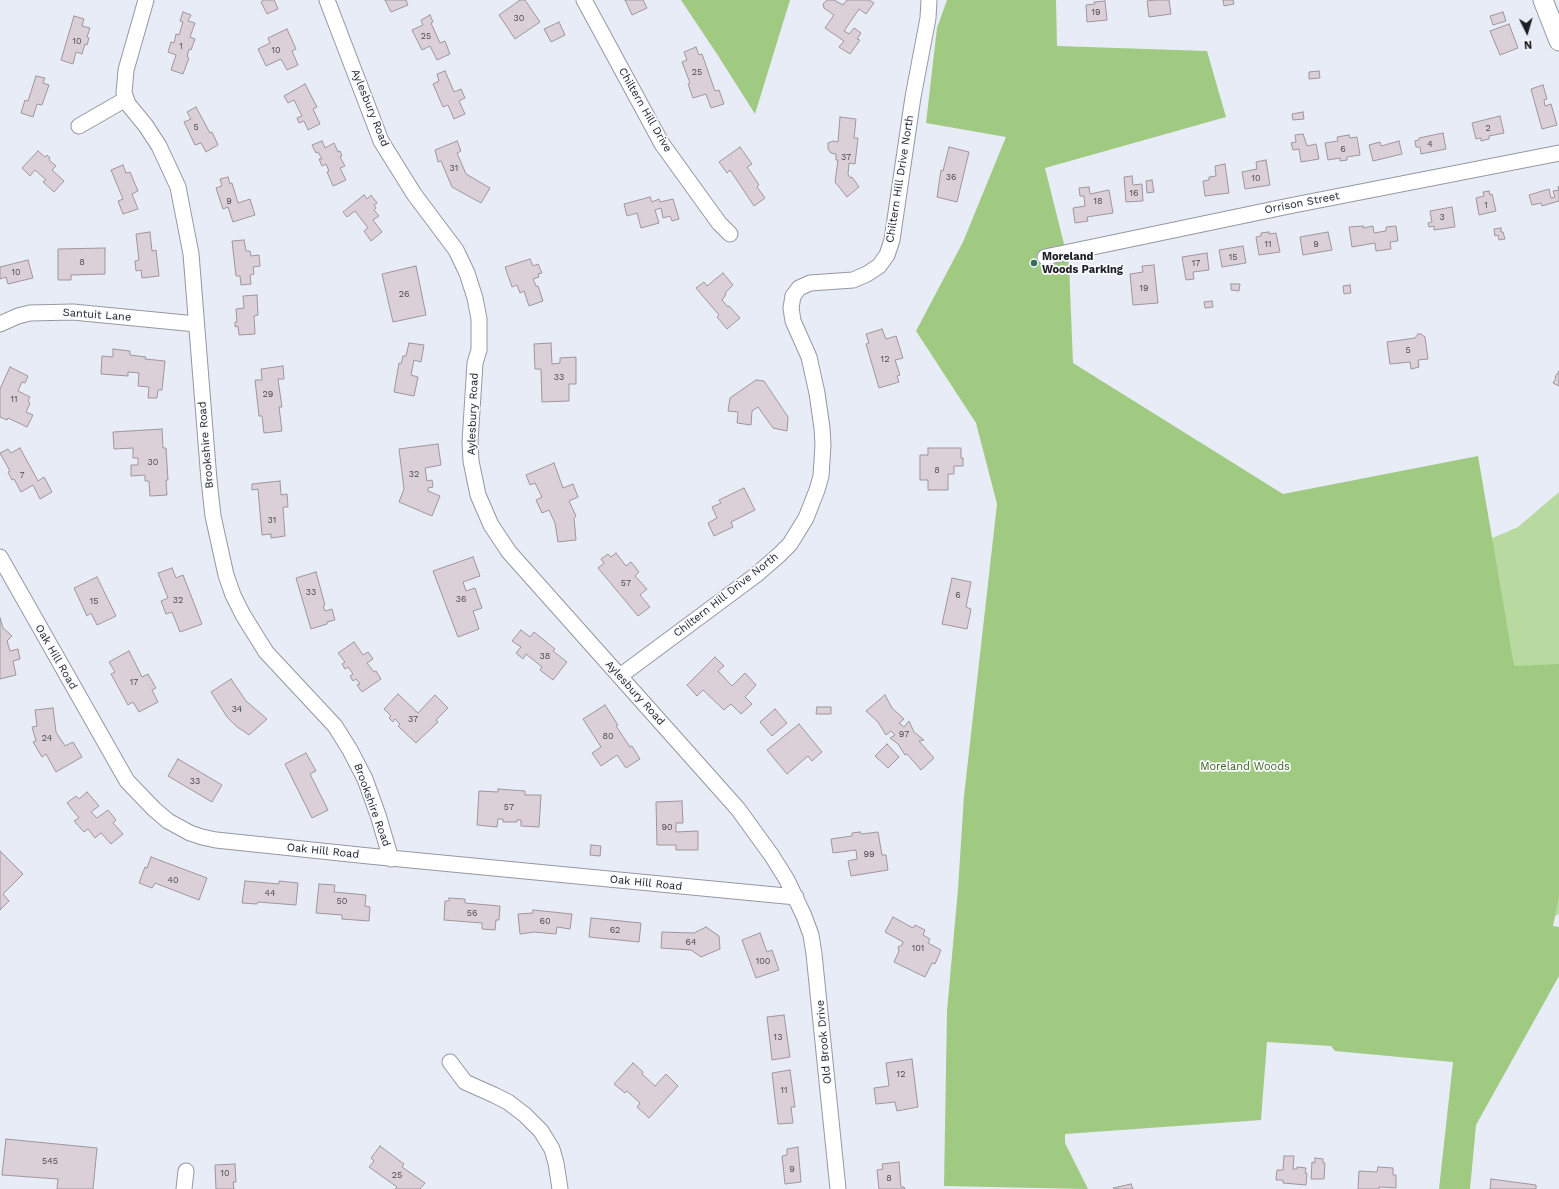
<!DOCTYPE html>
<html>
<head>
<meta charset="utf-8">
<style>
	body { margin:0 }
	#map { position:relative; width:1559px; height:1189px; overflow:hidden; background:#e8ecf7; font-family:"Work Sans",sans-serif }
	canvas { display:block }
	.north { position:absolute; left:1507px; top:12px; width:40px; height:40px; -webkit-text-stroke:3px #f8fafe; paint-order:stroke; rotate:175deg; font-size:11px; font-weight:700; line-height:16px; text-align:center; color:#1d1e22 }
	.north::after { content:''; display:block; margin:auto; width:14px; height:18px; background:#1d1e22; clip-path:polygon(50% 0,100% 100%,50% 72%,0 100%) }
</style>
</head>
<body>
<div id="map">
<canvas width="1559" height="1189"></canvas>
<div class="north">N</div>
</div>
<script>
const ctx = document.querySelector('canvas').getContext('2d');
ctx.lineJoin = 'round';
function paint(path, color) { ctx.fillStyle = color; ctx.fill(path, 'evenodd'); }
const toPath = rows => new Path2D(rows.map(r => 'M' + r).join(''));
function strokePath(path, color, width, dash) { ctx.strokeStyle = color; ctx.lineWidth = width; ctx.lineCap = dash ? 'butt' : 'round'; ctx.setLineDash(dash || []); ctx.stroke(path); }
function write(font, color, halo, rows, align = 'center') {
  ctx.font = font + ' "Work Sans",sans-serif'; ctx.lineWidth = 3.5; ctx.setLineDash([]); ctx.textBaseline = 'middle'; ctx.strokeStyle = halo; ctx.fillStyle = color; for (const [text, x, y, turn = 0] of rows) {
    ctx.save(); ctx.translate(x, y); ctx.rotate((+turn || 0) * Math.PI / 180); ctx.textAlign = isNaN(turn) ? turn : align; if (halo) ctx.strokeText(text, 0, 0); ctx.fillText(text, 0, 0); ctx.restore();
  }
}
const green = toPath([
	[1559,492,1559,914,1529,930,1490,539,1518,527]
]);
const forest = toPath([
	[681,0,790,0,755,114,717,54],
	[947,0,1056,0,1057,46,1207,51,1226,117,1045,168,1069,264,1073,363,1283,494,1478,456,1514,666,1559,664,1559,896,1553,926,1559,927,1559,976,1476,1125,1470,1189,1439,1189,1453,1062,1335,1051,1331,1046,1267,1042,1261,1120,1065,1134,1065,1143,1088,1189,944,1186,947,1011,958,889,964,796,997,504,976,423,916,331,963,242,1006,137,926,123,937,28]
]);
const building = toPath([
	[264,0,274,0,278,9,267,14,261,2,264,0],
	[385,0,406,0,408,5,391,12,385,0],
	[520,0,525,0,540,22,515,39,499,15,520,0],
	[625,0,643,0,647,8,632,15,625,0],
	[827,0,834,0,843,5,847,0,869,0,874,3,866,14,859,9,844,31,849,34,854,28,861,33,857,39,860,40,850,54,839,47,844,41,825,28,834,15,824,8,823,4,827,0],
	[1155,0,1169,0,1171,14,1149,17,1147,1,1155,0],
	[1223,0,1233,0,1234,4,1224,6,1223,0],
	[1105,1,1107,20,1087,22,1086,5,1095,4,1094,2,1105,1],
	[183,12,191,15,188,21,195,23,190,37,195,39,191,50,189,49,187,57,189,58,183,74,171,70,176,55,168,52,171,42,174,43,176,34,179,35,183,22,180,21,183,12],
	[1503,12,1506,21,1493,25,1490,16,1503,12],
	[430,15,433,22,431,23,440,43,445,41,450,54,437,60,430,46,422,50,412,30,423,25,421,20,430,15],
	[74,16,84,19,82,26,90,28,87,37,89,38,87,45,85,44,82,54,76,52,73,64,61,60,74,16],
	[559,22,565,35,551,42,544,29,559,22],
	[1509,24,1518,48,1500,55,1490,31,1509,24],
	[287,29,296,49,292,51,298,65,287,70,281,59,266,66,258,49,270,43,268,38,287,29],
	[696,47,699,55,702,54,715,91,719,90,724,104,711,108,706,94,693,98,688,84,690,83,682,62,687,60,684,52,696,47],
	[445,71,454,92,461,89,465,98,459,101,465,114,454,119,448,105,443,107,433,84,439,81,437,74,445,71],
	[1319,71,1320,78,1309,79,1309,72,1319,71],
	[36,76,45,78,43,83,49,85,42,105,37,104,33,117,21,113,25,100,28,101,36,76],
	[305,84,317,107,313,109,320,124,308,130,304,121,299,123,297,118,302,116,294,100,288,103,284,96,305,84],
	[1543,85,1547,99,1544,100,1545,106,1551,104,1557,125,1542,129,1531,89,1543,85],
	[196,107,210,133,212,132,218,145,206,152,201,143,195,145,184,122,191,119,187,112,196,107],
	[1303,112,1304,119,1293,120,1292,114,1303,112],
	[1500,116,1504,133,1489,136,1489,139,1481,141,1481,138,1476,139,1472,123,1500,116],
	[840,117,856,119,854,138,858,138,855,164,849,163,848,174,850,178,852,177,859,187,847,197,835,182,838,160,836,160,836,154,831,153,828,149,828,143,833,141,838,142,840,117],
	[1443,133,1446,149,1421,154,1420,147,1416,147,1415,141,1419,140,1419,138,1443,133],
	[1303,134,1307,146,1316,144,1319,159,1301,162,1299,149,1293,150,1291,143,1296,142,1295,135,1303,134],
	[1349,135,1350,138,1357,137,1360,155,1347,157,1347,160,1340,161,1340,158,1328,160,1325,143,1338,141,1337,137,1349,135],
	[322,141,325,148,334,143,338,152,340,151,342,156,340,157,345,166,340,168,346,180,333,186,327,172,329,171,326,164,322,166,319,159,322,159,318,152,316,153,312,145,322,141],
	[457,141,461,151,457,153,466,174,490,188,481,203,452,187,441,161,438,162,435,150,457,141],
	[1399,141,1402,154,1373,161,1369,145,1380,142,1381,146,1399,141],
	[740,147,752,164,747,167,759,185,757,187,765,198,754,206,730,170,727,173,719,162,740,147],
	[949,147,969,152,957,202,937,197,941,170,943,171,949,147],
	[38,151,45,157,47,155,50,158,49,160,56,166,52,170,64,181,54,192,43,182,46,180,35,170,30,176,22,168,38,151],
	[1266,160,1270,185,1245,189,1242,172,1257,169,1256,162,1266,160],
	[1225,164,1229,193,1205,196,1203,181,1209,180,1209,177,1216,176,1215,166,1225,164],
	[123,165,126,173,130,172,138,191,132,194,138,209,123,214,118,201,123,199,111,170,123,165],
	[1132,176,1133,185,1142,184,1143,201,1126,202,1124,177,1132,176],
	[228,177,230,184,232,183,238,203,250,199,255,215,233,222,228,207,223,209,216,188,222,186,220,179,228,177],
	[1152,180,1154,192,1147,193,1146,181,1152,180],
	[1089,187,1090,194,1109,190,1113,213,1087,217,1088,221,1075,223,1073,208,1085,206,1084,196,1080,196,1079,188,1089,187],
	[1558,187,1559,187,1559,201,1542,206,1541,203,1532,205,1529,195,1549,189,1551,198,1555,197,1553,191,1559,190,1558,187],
	[1489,191,1490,195,1492,194,1496,211,1479,215,1476,198,1484,196,1483,192,1489,191],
	[364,195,367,199,371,195,377,203,374,205,376,208,374,210,379,216,373,220,382,232,371,241,364,231,368,228,355,211,347,217,343,212,364,195],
	[650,197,652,202,659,199,660,202,673,199,679,219,672,221,670,216,663,218,661,208,655,210,659,223,641,228,637,213,627,216,624,204,650,197],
	[1452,207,1455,227,1434,230,1434,226,1429,227,1428,223,1432,222,1430,211,1452,207],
	[1363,226,1363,228,1373,226,1374,233,1386,231,1386,227,1396,226,1398,241,1390,242,1391,249,1376,251,1375,243,1352,247,1349,227,1363,226],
	[1501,228,1501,232,1503,232,1505,239,1499,240,1498,235,1495,236,1494,229,1501,228],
	[150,232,152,251,156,250,159,276,142,278,141,270,136,271,135,261,139,260,136,234,150,232],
	[1269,232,1269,234,1276,233,1280,252,1259,255,1256,237,1261,236,1261,233,1269,232],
	[1328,232,1332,250,1303,255,1300,237,1328,232],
	[244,240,246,251,250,251,251,256,259,255,260,266,253,267,254,274,250,275,251,284,241,285,240,276,236,276,232,241,244,240],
	[1243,246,1246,263,1222,267,1219,250,1243,246],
	[105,248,105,274,71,275,71,280,58,280,58,249,105,248],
	[1207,253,1209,270,1193,272,1194,279,1186,280,1182,257,1207,253],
	[530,259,533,266,538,264,542,273,538,274,539,277,533,279,536,286,538,286,543,301,529,306,524,291,520,293,517,285,512,287,505,267,530,259],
	[28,260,33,278,8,284,6,277,0,279,0,267,28,260],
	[1154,265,1158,303,1133,305,1130,274,1143,272,1142,266,1154,265],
	[416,266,426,315,393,322,382,274,416,266],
	[723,273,733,285,726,292,725,296,722,300,728,307,729,306,740,318,727,329,717,317,719,315,696,288,704,282,707,286,723,273],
	[1231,284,1240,284,1239,291,1231,290,1231,284],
	[1350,285,1351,293,1344,294,1343,286,1350,285],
	[257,295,258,315,254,316,255,334,239,335,238,326,235,327,235,322,237,322,236,309,244,308,243,296,257,295],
	[1212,301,1213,307,1205,308,1204,302,1212,301],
	[882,329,886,339,896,336,903,358,895,360,900,375,897,376,899,382,879,388,866,344,869,343,866,334,882,329],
	[1418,334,1421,334,1425,337,1428,359,1418,360,1419,367,1411,369,1410,362,1390,364,1387,342,1415,338,1418,334],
	[409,343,424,345,421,362,414,360,411,375,418,377,414,396,394,392,399,363,401,364,403,356,406,356,409,343],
	[551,343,552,364,560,363,560,358,576,357,576,384,569,384,569,401,542,402,541,369,535,369,534,344,551,343],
	[113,349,130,351,130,355,146,357,145,359,165,361,162,390,158,390,157,398,148,398,149,387,138,386,139,373,128,372,128,376,101,374,102,356,113,357,113,349],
	[283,366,284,379,278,379,282,407,279,407,282,431,264,433,262,416,259,416,255,380,262,380,261,369,283,366],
	[10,367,28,376,25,383,22,382,18,391,30,397,28,401,30,403,26,412,33,415,27,427,8,418,7,420,0,417,0,389,10,367],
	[1559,371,1559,386,1553,383,1556,378,1555,377,1559,371],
	[756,380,764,381,788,417,787,431,773,428,758,407,752,411,751,425,737,423,738,412,728,411,730,398,756,380],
	[162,429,163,448,166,448,168,480,166,480,167,495,150,496,149,481,145,481,145,475,131,476,131,465,138,465,138,458,133,458,133,448,114,449,113,432,162,429],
	[438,444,441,465,425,468,427,481,432,480,433,487,428,488,428,491,440,496,432,516,399,502,404,489,399,449,438,444],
	[20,448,38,481,44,477,52,492,40,499,33,485,21,492,14,479,12,480,8,472,10,471,0,453,8,449,11,453,20,448],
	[928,448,961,448,961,458,963,458,963,466,954,466,954,474,948,474,948,490,928,490,928,480,920,480,920,455,928,455,928,448],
	[554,463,563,488,573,484,578,497,569,501,576,516,574,518,576,540,558,542,555,523,549,510,542,513,536,500,542,497,535,483,530,485,526,475,554,463],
	[280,481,281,495,287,494,288,507,283,507,285,536,271,538,271,534,262,535,258,489,252,490,252,484,280,481],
	[744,488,755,510,731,522,733,527,714,536,708,523,717,518,712,507,721,503,719,500,744,488],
	[616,553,626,566,631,562,639,572,635,576,647,589,640,595,650,607,638,616,598,568,604,563,601,559,608,554,611,557,616,553],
	[473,557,480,576,463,582,466,591,475,588,482,608,473,611,479,629,458,637,433,571,473,557],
	[172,568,176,578,183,575,202,624,180,632,172,612,166,614,161,601,168,598,158,573,172,568],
	[316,572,325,605,323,606,325,611,332,609,335,620,327,622,327,624,311,629,296,578,316,572],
	[97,577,116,616,97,625,91,613,87,616,74,588,97,577],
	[952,578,971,582,966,607,971,609,967,629,942,624,952,578],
	[0,618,3,628,12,636,7,641,10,651,18,649,20,659,13,661,16,675,0,679,0,618],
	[521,630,530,637,534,632,555,649,553,651,567,662,553,680,540,670,542,667,526,654,523,659,516,653,521,647,512,641,521,630],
	[354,642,363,655,368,652,373,659,367,663,374,672,376,671,381,679,362,692,357,685,360,684,356,679,353,681,350,676,353,674,348,667,345,669,342,664,345,662,338,653,354,642],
	[129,651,142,677,148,674,156,688,152,690,158,702,139,712,133,702,128,705,111,674,115,672,109,662,129,651],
	[715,657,724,666,718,671,732,686,745,673,756,685,745,697,752,704,741,714,731,704,724,710,703,690,697,696,687,685,715,657],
	[231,679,246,701,267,719,249,735,236,726,227,717,211,692,231,679],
	[398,694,418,713,435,695,448,708,436,720,438,722,416,743,398,726,400,724,395,719,393,722,389,718,391,716,384,709,398,694],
	[885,695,892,708,904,719,899,723,904,727,909,721,914,732,924,740,919,741,934,758,921,770,907,754,905,755,898,744,890,738,895,735,891,731,886,735,878,722,866,711,885,695],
	[605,705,618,725,616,726,630,747,632,746,640,759,626,768,617,755,601,766,592,753,601,747,583,719,605,705],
	[817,707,831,707,831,714,816,714,817,707],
	[53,708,56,732,65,746,73,742,82,757,56,772,46,754,42,757,33,742,36,741,32,727,37,726,35,710,53,708],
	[775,709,787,723,772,736,760,722,775,709],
	[799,724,822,752,812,761,808,756,787,774,767,750,799,724],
	[887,744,899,757,888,768,875,756,887,744],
	[306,753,316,771,310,774,328,810,312,818,285,764,306,753],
	[178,759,222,785,212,802,168,776,178,759],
	[498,789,525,791,525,795,541,795,539,827,521,826,521,820,517,820,517,822,503,822,503,819,498,819,497,827,477,825,479,791,498,792,498,789],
	[87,792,99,806,91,812,97,818,108,810,116,820,113,823,123,834,111,844,101,833,95,838,88,829,84,832,74,821,79,818,67,803,76,796,79,799,87,792],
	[682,801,683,823,676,823,676,832,698,831,698,850,676,850,676,845,657,845,656,802,682,801],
	[860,832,861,834,878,832,882,855,886,855,888,870,851,876,848,861,857,859,856,850,833,853,831,839,852,836,852,833,860,832],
	[591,845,601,846,600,856,590,855,591,845],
	[0,851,23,874,3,894,9,901,0,910,0,851],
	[151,857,207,878,199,900,155,883,152,888,139,883,145,867,147,868,151,857],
	[245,881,279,884,279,881,298,883,296,905,258,902,257,904,242,903,245,881],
	[319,884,335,885,334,892,366,895,365,906,370,907,369,921,342,919,342,915,316,913,319,884],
	[449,898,465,899,465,903,500,906,499,920,496,920,495,930,482,929,482,923,444,920,445,901,449,901,449,898],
	[533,910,572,914,570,929,557,927,556,934,534,932,520,934,518,914,533,913,533,910],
	[893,917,913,928,915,925,925,930,923,935,930,939,928,943,941,950,935,964,932,963,925,977,894,962,899,951,898,947,902,945,903,942,885,932,893,917],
	[591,918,641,923,639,942,589,937,591,918],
	[706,927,719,936,720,949,701,957,691,950,661,948,662,932,694,933,706,927],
	[760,933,767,952,772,950,779,970,756,978,742,940,760,933],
	[784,1015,790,1057,772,1060,767,1017,784,1015],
	[912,1059,918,1107,897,1111,895,1102,876,1104,874,1088,889,1086,886,1063,912,1059],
	[633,1063,643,1072,642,1074,655,1086,666,1074,678,1086,649,1118,637,1107,640,1103,627,1091,625,1093,614,1084,633,1063],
	[790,1070,795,1107,791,1107,793,1123,778,1124,772,1073,790,1070],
	[6,1139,97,1148,93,1189,57,1189,58,1179,2,1175,6,1139],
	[380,1146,404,1164,402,1167,425,1183,420,1189,395,1189,397,1187,369,1167,374,1161,371,1158,380,1146],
	[798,1147,801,1182,785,1184,782,1156,787,1155,787,1149,798,1147],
	[1284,1156,1294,1156,1293,1169,1297,1169,1297,1167,1306,1168,1305,1173,1307,1173,1306,1185,1283,1183,1283,1180,1276,1180,1277,1170,1283,1170,1284,1156],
	[1315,1158,1323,1159,1323,1163,1325,1163,1324,1179,1311,1179,1312,1162,1315,1163,1315,1158],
	[899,1162,901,1187,904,1187,905,1189,879,1189,877,1170,883,1169,882,1164,899,1162],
	[235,1164,236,1182,233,1182,234,1189,216,1189,215,1165,235,1164],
	[1378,1167,1393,1168,1393,1175,1396,1175,1396,1188,1379,1187,1379,1189,1358,1189,1359,1171,1377,1172,1378,1167],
	[1491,1179,1536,1185,1536,1189,1490,1189,1491,1179],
	[1131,1184,1133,1189,1114,1189,1113,1188,1131,1184]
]);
const minor = toPath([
	[146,0,126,70,124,93,128,104,146,126,159,146,178,187,191,254,209,480,213,516,226,575,233,595,243,615,266,652,335,726,350,750,365,779,378,815,391,859],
	[327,0,381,141,414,194,456,250,467,273,475,298,479,319,479,350,475,363,470,442,471,461,478,495,491,525,509,552,738,809,772,856,787,880,804,916,811,935,814,954,838,1189],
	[584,0,662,144,719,223,730,234],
	[79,126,126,99],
	[1045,257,1289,206,1559,153],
	[0,324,18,316,30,313,73,312,196,324],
	[0,557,127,781,154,809,168,821,190,833,202,837,216,840,369,856,796,897],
	[620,676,756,575,779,555,790,544,806,518,817,490,821,476,823,445,822,428,817,393,809,357,793,321,791,308,793,296,799,288,810,283,853,280,867,274,879,266,887,255,892,240,913,97,928,18,929,0],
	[450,1062,465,1082,494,1095,508,1102,525,1115,541,1131,552,1149,556,1163,560,1189],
	[184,1189,186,1171]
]);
const tertiary = toPath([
	[1543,0,1559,41]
]);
const markers = [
	[1034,263,4,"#336e57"]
];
const numberNames = [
	["19",1096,12],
	["30",519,18],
	["25",426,36],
	["10",77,41],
	["1",181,46],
	["10",276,50],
	["25",697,72],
	["5",196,127],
	["2",1488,128],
	["4",1430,144],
	["6",1343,149],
	["37",846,157],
	["31",454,168],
	["36",951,177],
	["10",1256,178],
	["16",1134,193],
	["9",229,201],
	["18",1098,201],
	["1",1486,205],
	["3",1442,217],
	["11",1268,244],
	["9",1316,244],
	["15",1233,257],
	["8",82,262],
	["17",1196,263],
	["10",16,272],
	["19",1144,288],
	["26",404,294],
	["5",1408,350],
	["12",885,359],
	["33",559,377],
	["29",268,394],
	["11",14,399],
	["30",153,462],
	["8",937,470],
	["32",414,474],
	["7",22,475],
	["31",272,520],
	["57",626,583],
	["33",311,592],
	["6",958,595],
	["36",461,599],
	["32",178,600],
	["15",94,601],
	["38",545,656],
	["17",134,682],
	["34",237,709],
	["37",413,719],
	["97",904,734],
	["80",608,736],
	["24",47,738],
	["33",195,781],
	["57",509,807],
	["90",667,827],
	["99",869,854],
	["40",173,880],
	["44",270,893],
	["50",342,901],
	["56",472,913],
	["60",545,921],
	["62",615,930],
	["64",691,942],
	["101",918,948],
	["100",763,961],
	["13",778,1037],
	["12",901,1074],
	["11",784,1090],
	["545",50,1161],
	["9",792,1169],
	["10",225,1173],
	["25",397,1175],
	["8",889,1178]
];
const streetNames = [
	["Aylesbury Road",370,108,68],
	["Chiltern Hill Drive",645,110,60],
	["Chiltern Hill Drive North",900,179,-81],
	["Orrison Street",1302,203,-11],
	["Santuit Lane",97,315,4],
	["Aylesbury Road",473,414,-88],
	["Brookshire Road",206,445,-95],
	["Chiltern Hill Drive North",726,595,-38],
	["Oak Hill Road",56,657,60],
	["Aylesbury Road",635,693,48],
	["Brookshire Road",372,805,70],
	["Oak Hill Road",323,851,6],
	["Oak Hill Road",646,883,6],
	["Old Brook Drive",824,1042,-95]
];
const poiNames = [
	["Moreland",1042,257],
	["Woods Parking",1042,270]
];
const parkNames = [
	["Moreland Woods",1245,767]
];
paint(green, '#b8daa0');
paint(forest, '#a0c982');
paint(building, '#dbd0d8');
strokePath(building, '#9f959c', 1);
strokePath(minor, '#9598a3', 17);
strokePath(tertiary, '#9598a3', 21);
strokePath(minor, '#fff', 15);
strokePath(tertiary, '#fff', 19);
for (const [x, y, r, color] of markers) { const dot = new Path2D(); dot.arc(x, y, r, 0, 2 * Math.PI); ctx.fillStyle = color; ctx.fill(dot); strokePath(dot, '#f8fafe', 1.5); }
write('9px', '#4c4a50', null, numberNames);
write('11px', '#1d1e22', '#f8fafe', streetNames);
write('bold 11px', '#1d1e22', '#f8fafe', poiNames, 'left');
write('11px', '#3f641d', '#f8fafe', parkNames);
</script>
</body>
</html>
